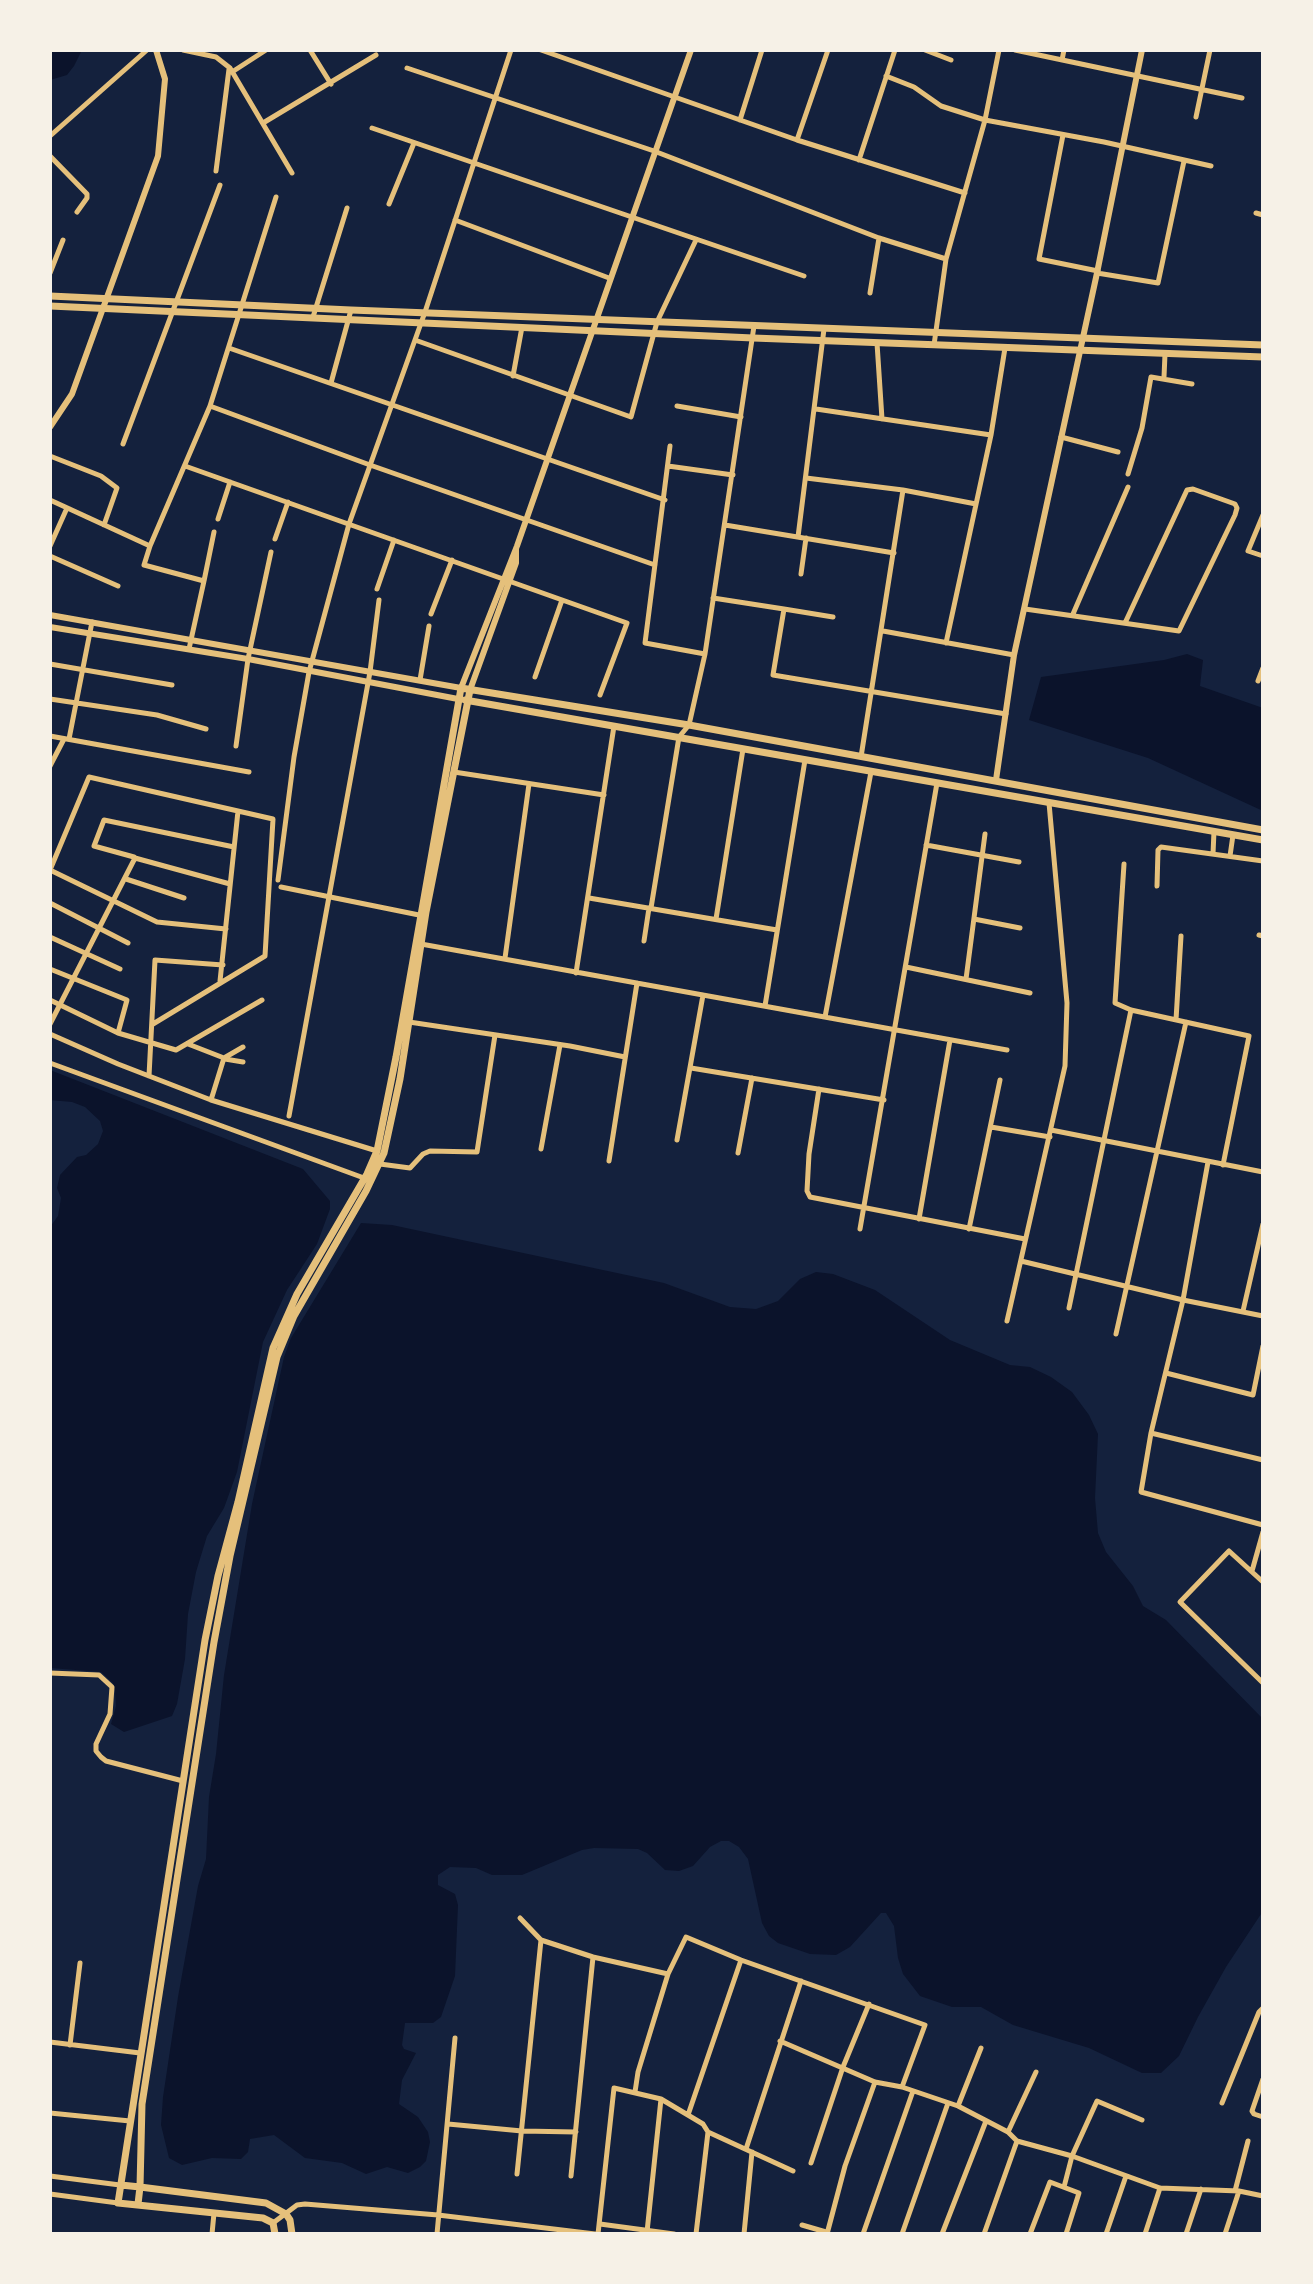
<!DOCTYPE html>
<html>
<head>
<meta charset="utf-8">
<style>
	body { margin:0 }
	#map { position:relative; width:1313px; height:2284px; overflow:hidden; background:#14213d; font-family:Manrope,sans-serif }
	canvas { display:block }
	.frame { position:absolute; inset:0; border:52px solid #f6f1e7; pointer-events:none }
</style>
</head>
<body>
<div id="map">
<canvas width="1313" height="2284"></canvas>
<div class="frame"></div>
</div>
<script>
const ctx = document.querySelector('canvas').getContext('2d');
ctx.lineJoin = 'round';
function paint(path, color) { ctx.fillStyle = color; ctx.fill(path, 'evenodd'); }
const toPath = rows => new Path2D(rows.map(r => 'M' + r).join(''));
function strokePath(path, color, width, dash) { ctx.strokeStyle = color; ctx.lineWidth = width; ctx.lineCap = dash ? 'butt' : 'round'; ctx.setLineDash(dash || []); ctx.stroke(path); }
const water = toPath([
	[50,50,82,50,74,66,67,75,50,80],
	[1187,654,1203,660,1200,686,1263,708,1263,811,1148,758,1029,720,1041,677,1164,660],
	[50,1070,303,1169,330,1201,330,1209,317,1244,287,1290,263,1342,237,1472,224,1508,207,1536,196,1572,188,1614,185,1659,177,1704,172,1716,124,1732,111,1724,116,1706,115,1690,113,1683,101,1672,50,1668,50,1227,58,1216,61,1198,57,1188,60,1175,77,1157,86,1155,98,1144,103,1131,100,1121,85,1107,72,1102,50,1100],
	[361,1223,392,1225,664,1283,730,1307,756,1309,778,1301,800,1279,816,1272,833,1274,875,1290,950,1340,1010,1365,1030,1367,1051,1377,1072,1392,1089,1415,1098,1434,1095,1498,1098,1533,1106,1552,1133,1586,1143,1606,1166,1620,1263,1719,1263,1911,1226,1967,1198,2017,1179,2056,1161,2073,1142,2073,1089,2048,1013,2025,981,2007,952,2007,920,1996,903,1974,898,1958,894,1926,886,1913,881,1913,850,1947,836,1955,810,1954,778,1943,769,1936,762,1923,748,1859,739,1847,729,1841,721,1841,710,1847,693,1866,679,1871,665,1870,647,1853,638,1849,594,1848,582,1850,522,1875,492,1875,476,1868,450,1867,438,1875,438,1885,455,1894,458,1905,455,1976,441,2017,433,2023,405,2023,402,2045,404,2049,416,2053,402,2080,399,2104,418,2117,428,2132,430,2142,426,2161,420,2167,408,2173,387,2167,366,2174,342,2163,305,2158,274,2135,250,2139,248,2152,241,2159,212,2158,182,2165,169,2158,161,2125,163,2097,178,1997,198,1886,206,1859,209,1797,216,1754,224,1675,252,1504,284,1357,291,1338]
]);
const minor = toPath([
	[183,50,216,57,230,68,292,173],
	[310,50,331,84],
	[541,50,797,140,965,193],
	[925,50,951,60],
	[999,50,985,120,1104,142,1211,166],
	[1015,50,1242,98],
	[1062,60,1064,50],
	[407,68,654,151,879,238,946,259,934,345],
	[232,72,266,50],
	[886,76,914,87,941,106,985,120,946,259],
	[1196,117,1210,50],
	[740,120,762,50],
	[263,123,376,55],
	[372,128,804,276],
	[1063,135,1039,259,1098,271],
	[50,136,147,50],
	[797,140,828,50],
	[50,156,87,194,87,198,77,212],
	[859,160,895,50],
	[216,171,229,69],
	[389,204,414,143],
	[1256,213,1263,215],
	[455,220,609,278],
	[50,273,63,240],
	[1097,273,1158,283,1184,161],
	[870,293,879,238],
	[313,317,347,208],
	[415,340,631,417,657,322,696,240],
	[877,343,882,419],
	[229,348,665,500],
	[513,376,522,327],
	[1164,377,1165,354],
	[331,383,351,310],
	[210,406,370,465,655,565],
	[677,406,741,417],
	[816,409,991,435],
	[1061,437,1118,452],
	[123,444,220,185],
	[670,446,645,643,705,654],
	[50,456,101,476,117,488,104,525],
	[185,466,627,623,600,695],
	[668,466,733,475],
	[1128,474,1142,428,1151,377,1192,384],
	[806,478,903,490,976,504],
	[50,500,150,546,210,406,276,197],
	[1263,515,1248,551,1263,556],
	[218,519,230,482],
	[725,525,894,553],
	[798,537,824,329],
	[275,539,288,502],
	[50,546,67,508],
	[150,546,144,565,204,581,189,649],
	[50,556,118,586],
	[801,574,806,538],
	[204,581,214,532],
	[377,589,394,540],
	[713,598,784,609,773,675,1006,714],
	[784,609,833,617],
	[1025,609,1179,631,1235,515,1237,508,1235,504,1193,489,1187,490,1125,623],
	[431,614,452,560],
	[1073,614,1128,487],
	[883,631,1014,655],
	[946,643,991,435,1005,348],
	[50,664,172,685],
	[535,677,562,600],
	[420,680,429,626],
	[1258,681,1263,668],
	[50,699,157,715,206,729],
	[50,736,249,772],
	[69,739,92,622],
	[236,746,248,659,271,552],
	[861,757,903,490],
	[50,766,64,739],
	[454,772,604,795],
	[926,845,1019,862],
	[1213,854,1214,831],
	[1230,856,1233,835],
	[134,857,94,846,104,820,234,847],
	[1124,864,1115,1003,1131,1010,1249,1036,1223,1165],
	[50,870,89,777,273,819,265,956,153,1024],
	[50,870,157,922,226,929],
	[126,879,184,898],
	[278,880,294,757,309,672,349,524,425,312,511,50],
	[1157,886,1158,850,1161,847,1263,861],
	[281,887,419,915],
	[589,898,777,930],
	[50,903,128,943],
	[651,908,679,737,689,725,705,654,754,326],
	[716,919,743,749],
	[974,919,1020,928],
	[1259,935,1263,936],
	[50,937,120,969],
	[644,941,649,908],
	[421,944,1007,1050],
	[505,958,529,784],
	[906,967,1030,993],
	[50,969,127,1000,118,1033],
	[576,973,614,726],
	[966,979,985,834],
	[220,981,238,811],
	[50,1000,118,1033,176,1050,262,1000],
	[765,1006,805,760],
	[825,1017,871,772],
	[1176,1020,1181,936],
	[409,1022,570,1046,625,1057],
	[50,1024,135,858,230,884],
	[50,1034,118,1064,211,1100,377,1151],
	[188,1044,224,1058,211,1100],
	[224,1058,243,1047],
	[225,1059,243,1062],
	[50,1063,364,1178],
	[691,1068,884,1100],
	[149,1076,155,960,223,965],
	[819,1089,809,1154,807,1191,810,1197,1025,1239],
	[289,1116,370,672,379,600],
	[991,1127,1050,1137],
	[1051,1130,1263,1172],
	[677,1140,703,995],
	[541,1149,560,1045],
	[738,1153,752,1078],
	[609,1161,637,983],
	[1208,1162,1183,1300,1151,1433,1141,1492,1263,1525],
	[380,1164,410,1168,423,1154,430,1151,477,1152,495,1035],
	[919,1219,950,1040],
	[860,1229,937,783],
	[969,1229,1000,1080],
	[1021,1261,1183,1300,1263,1316],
	[1069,1308,1131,1010],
	[1243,1311,1263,1224],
	[1007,1321,1065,1066,1067,1003,1049,803],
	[1116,1334,1186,1022],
	[1166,1373,1253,1395,1263,1346],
	[1151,1433,1263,1460],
	[1252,1571,1263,1532],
	[1263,1582,1229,1551,1180,1602,1263,1683],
	[50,1673,99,1675,112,1687,110,1714,96,1744,96,1751,101,1757,106,1761,183,1781],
	[520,1918,541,1940,593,1957,668,1974],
	[780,2041,875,2082,902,2087,958,2106,1008,2132,1017,2141,1072,2156,1160,2188,1239,2191,1263,2196],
	[50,2042,140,2053],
	[70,2045,80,1963],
	[1263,2079,1252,2111,1254,2114,1263,2117],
	[635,2092,638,2072,668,1974,686,1937,741,1960,925,2025,902,2087],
	[1222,2103,1259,2012,1263,2008],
	[958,2106,981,2048],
	[50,2113,130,2121],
	[688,2115,741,1960],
	[448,2124,522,2131,576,2132],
	[1008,2132,1036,2072],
	[746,2149,801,1981],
	[811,2163,843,2067,869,2004],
	[517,2174,541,1940],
	[50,2176,120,2185],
	[571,2176,593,1957],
	[1064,2187,1072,2156,1097,2101,1142,2120],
	[1235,2191,1248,2141],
	[50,2194,118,2203],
	[273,2223,297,2205,305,2204,438,2215,595,2234],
	[600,2224,674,2234],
	[802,2225,826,2232],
	[647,2232,661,2099],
	[212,2234,214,2213],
	[437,2234,455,2038],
	[598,2234,614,2088,661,2099,703,2124,708,2132],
	[696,2234,708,2132,793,2171],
	[744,2234,752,2152],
	[827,2234,845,2166,875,2082],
	[863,2234,913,2091],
	[902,2234,948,2103],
	[942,2234,986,2121],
	[984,2234,1017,2141],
	[1030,2234,1050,2182,1079,2193,1066,2234],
	[1106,2234,1126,2176],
	[1145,2234,1160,2188],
	[1186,2234,1201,2189],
	[1225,2234,1239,2191]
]);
const tertiary = toPath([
	[50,427,72,394,158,156,165,79,156,50],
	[50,615,461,688,517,546,691,50],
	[50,627,248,659,458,699],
	[470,690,516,563,516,549],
	[996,780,1014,655,1097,273,1142,50]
]);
const secondary = toPath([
	[50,296,351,310,1263,345],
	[50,306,753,338,1263,357],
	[465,700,1263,840],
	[121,2185,140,2187,138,2204],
	[275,2234,273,2223,263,2218,118,2203,205,1640,218,1576,238,1502,273,1348,297,1294,367,1174,377,1151,396,1057,461,688,689,725,1263,830],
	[292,2234,290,2220,286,2214,266,2203,140,2187,142,2104,214,1642,230,1556,277,1357,294,1316,366,1191,384,1153,400,1079,426,912,470,690]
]);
paint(water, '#0b132b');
strokePath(minor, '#e5c07b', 5);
strokePath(tertiary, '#e5c07b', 6);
strokePath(secondary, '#e5c07b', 7);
</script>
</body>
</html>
